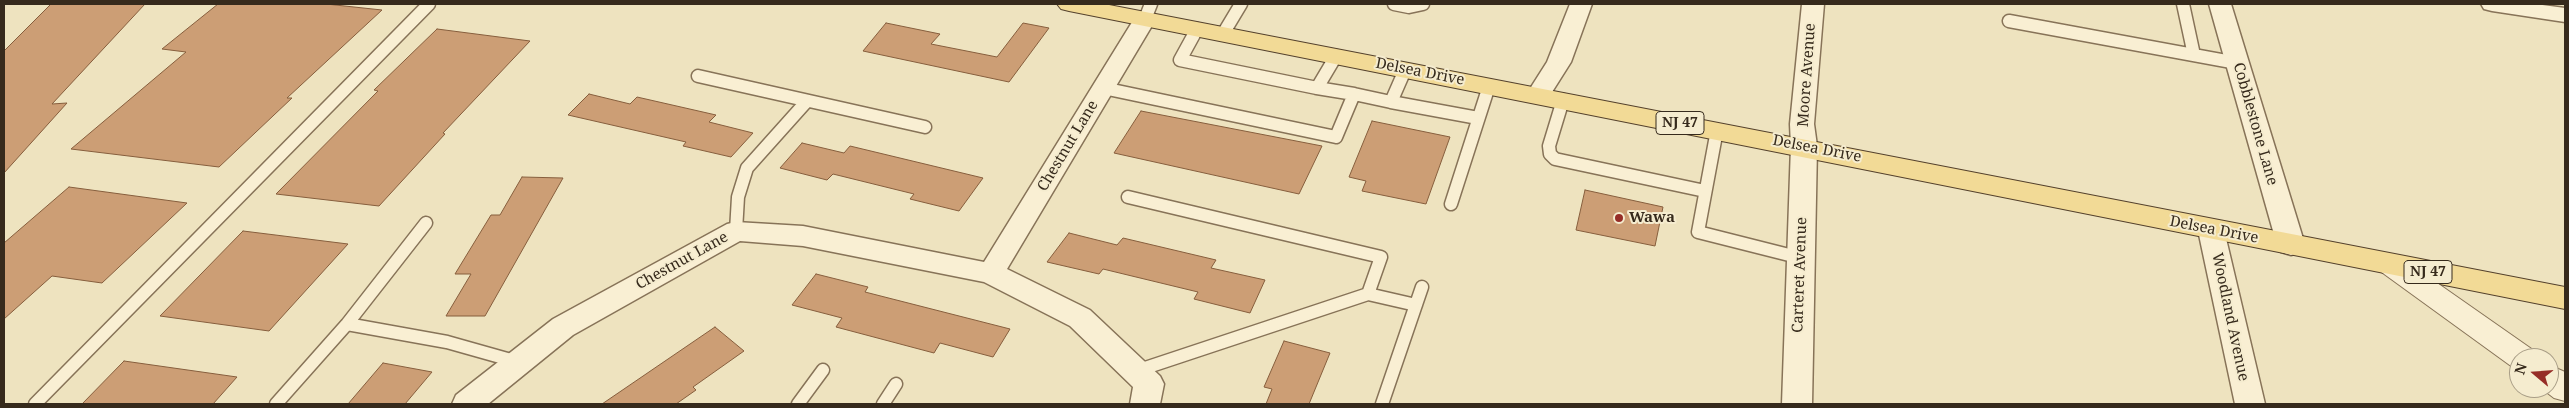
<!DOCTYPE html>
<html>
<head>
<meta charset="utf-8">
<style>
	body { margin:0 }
	#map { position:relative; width:2569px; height:408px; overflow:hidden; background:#eee3bf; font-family:"Noto Serif",serif }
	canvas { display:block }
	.frame { position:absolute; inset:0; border:5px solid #362a1c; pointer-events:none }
	.north { position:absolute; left:2509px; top:348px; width:50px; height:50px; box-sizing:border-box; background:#f5eccf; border:1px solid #a99e87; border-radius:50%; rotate:288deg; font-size:14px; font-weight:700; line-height:20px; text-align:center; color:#362a1c }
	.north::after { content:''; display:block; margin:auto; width:18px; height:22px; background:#962d27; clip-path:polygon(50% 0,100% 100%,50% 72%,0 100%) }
</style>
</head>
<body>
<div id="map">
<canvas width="2569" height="408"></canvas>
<div class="frame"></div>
<div class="north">N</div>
</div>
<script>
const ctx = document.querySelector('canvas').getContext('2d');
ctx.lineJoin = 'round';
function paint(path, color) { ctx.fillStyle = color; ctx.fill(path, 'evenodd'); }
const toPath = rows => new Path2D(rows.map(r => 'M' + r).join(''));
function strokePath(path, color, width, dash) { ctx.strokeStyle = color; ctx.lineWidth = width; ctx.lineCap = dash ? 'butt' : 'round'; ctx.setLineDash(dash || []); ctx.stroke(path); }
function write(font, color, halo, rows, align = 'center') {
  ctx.font = font + ' "Noto Serif",serif'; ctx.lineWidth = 4; ctx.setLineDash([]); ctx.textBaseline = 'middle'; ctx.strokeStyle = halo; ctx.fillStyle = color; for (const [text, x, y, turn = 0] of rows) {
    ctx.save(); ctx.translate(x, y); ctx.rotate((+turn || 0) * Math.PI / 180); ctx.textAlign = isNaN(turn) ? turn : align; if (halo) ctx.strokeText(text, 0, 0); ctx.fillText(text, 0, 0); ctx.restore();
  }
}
const building = toPath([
	[51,4,145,4,52,104,67,103,4,173,4,51,51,4],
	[218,4,326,4,382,10,287,98,292,98,219,167,71,149,186,52,162,49,218,4],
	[886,23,940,34,931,44,997,57,1023,23,1049,28,1009,82,863,51,886,23],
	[437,29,530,41,443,133,445,134,379,206,276,194,378,91,374,90,437,29],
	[589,94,630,104,637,97,716,115,709,122,753,133,731,157,683,146,686,142,568,115,589,94],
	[1141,111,1322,146,1299,194,1114,153,1141,111],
	[1372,121,1450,137,1426,204,1362,191,1366,181,1349,177,1372,121],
	[802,143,844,153,850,146,983,178,959,211,910,199,914,194,833,174,827,180,780,168,802,143],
	[522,177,563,178,485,316,446,316,471,274,455,274,491,215,500,215,522,177],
	[69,187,187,203,102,283,52,276,4,319,4,243,69,187],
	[1585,190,1663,207,1655,246,1576,230,1585,190],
	[243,231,348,244,269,331,160,316,243,231],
	[1069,233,1117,245,1123,238,1216,260,1211,268,1265,280,1250,313,1194,299,1198,292,1103,269,1099,274,1047,262,1069,233],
	[816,274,868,287,865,292,1010,329,993,357,940,343,934,353,836,327,842,318,792,305,816,274],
	[715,327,744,351,693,387,696,390,676,404,602,404,715,327],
	[1284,341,1330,353,1309,404,1266,404,1272,389,1264,387,1284,341],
	[124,361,237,377,213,404,82,404,124,361],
	[383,363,432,372,405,404,348,404,383,363]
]);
const service = toPath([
	[1394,4,1409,7,1423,4],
	[2183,4,2194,55],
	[1145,19,1151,4],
	[2009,21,2237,63],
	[1197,29,1180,60,1317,88],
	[1223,34,1241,4],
	[698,76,925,127],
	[1103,88,1336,137,1354,94,1317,88,1336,56],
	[1354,94,1391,102,1405,70],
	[1563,100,1549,146,1550,154,1555,159,1705,191],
	[1391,102,1478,118],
	[1717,130,1698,232,1801,258],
	[1128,197,1381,257,1368,294,1136,371],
	[1451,204,1489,86],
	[736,231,738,197,747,168,807,101],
	[1368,294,1416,305],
	[347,324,447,342,518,362],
	[35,404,429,4],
	[276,404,347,324,426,223],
	[798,404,823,370],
	[883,404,896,384],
	[1382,404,1422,287]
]);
const minor = toPath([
	[1570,4,1592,4,1571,62,1547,100,1538,103,1529,100,1526,95,1547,62,1570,4],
	[1802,4,1824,4,1814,124,1817,146,1812,404,1782,404,1791,146,1790,124,1802,4],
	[2209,4,2231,4,2305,245,2301,252,2291,255,2281,252,2277,245,2209,4],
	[2481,4,2535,4,2565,8,2565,22,2492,11,2484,9,2481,4],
	[1145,12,1153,14,1156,19,1007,269,1090,310,1160,376,1164,384,1160,404,1130,404,1133,387,1070,326,984,282,803,246,740,241,573,335,488,404,452,404,456,395,553,319,727,224,736,222,803,226,984,262,1134,19,1137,14,1145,12],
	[2211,221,2220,223,2224,230,2265,404,2235,404,2198,230,2202,223,2211,221]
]);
const tertiary = toPath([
	[2390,254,2400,257,2533,350,2537,358,2519,358,2519,369,2511,366,2380,271,2376,264,2380,257,2390,254],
	[2549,365,2565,372,2565,401,2554,398,2541,388,2549,388,2549,365]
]);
const primary = toPath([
	[1057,4,1104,4,2565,287,2565,309,1069,11,1061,9,1057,4]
]);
const markers = [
	[1619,218,5,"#962d27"]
];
const shields = [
	[1680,123,48],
	[2428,272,48]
];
const shieldNames = [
	["NJ 47",1680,123],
	["NJ 47",2428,272]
];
const streetNames = [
	["Delsea Drive",1420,72,11],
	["Moore Avenue",1807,75,-86],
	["Cobblestone Lane",2255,124,74],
	["Chestnut Lane",1068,146,-59],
	["Delsea Drive",1817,149,11],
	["Delsea Drive",2214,230,11],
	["Chestnut Lane",682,261,-29],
	["Carteret Avenue",1800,275,-88],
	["Woodland Avenue",2230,317,78]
];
const poiNames = [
	["Wawa",1629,218]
];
paint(building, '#cc9e75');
strokePath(building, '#865e3d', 1);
strokePath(service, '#877358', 15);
strokePath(minor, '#877358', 3);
strokePath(tertiary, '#877358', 2);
strokePath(primary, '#54412c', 2);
strokePath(service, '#f9efd3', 12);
paint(minor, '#f9efd3');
paint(tertiary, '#f9efd3');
paint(primary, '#f2da96');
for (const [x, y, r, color] of markers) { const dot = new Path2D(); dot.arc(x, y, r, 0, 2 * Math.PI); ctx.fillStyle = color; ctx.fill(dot); strokePath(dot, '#f5eccf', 2); }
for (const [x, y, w] of shields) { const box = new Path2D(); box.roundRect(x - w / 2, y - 11.5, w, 23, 4); ctx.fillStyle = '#f5eccf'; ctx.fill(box); strokePath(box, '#362a1c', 1); }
write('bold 14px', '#362a1c', null, shieldNames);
write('15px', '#362a1c', '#f5eccf', streetNames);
write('bold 15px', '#362a1c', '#f5eccf', poiNames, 'left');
</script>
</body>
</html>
